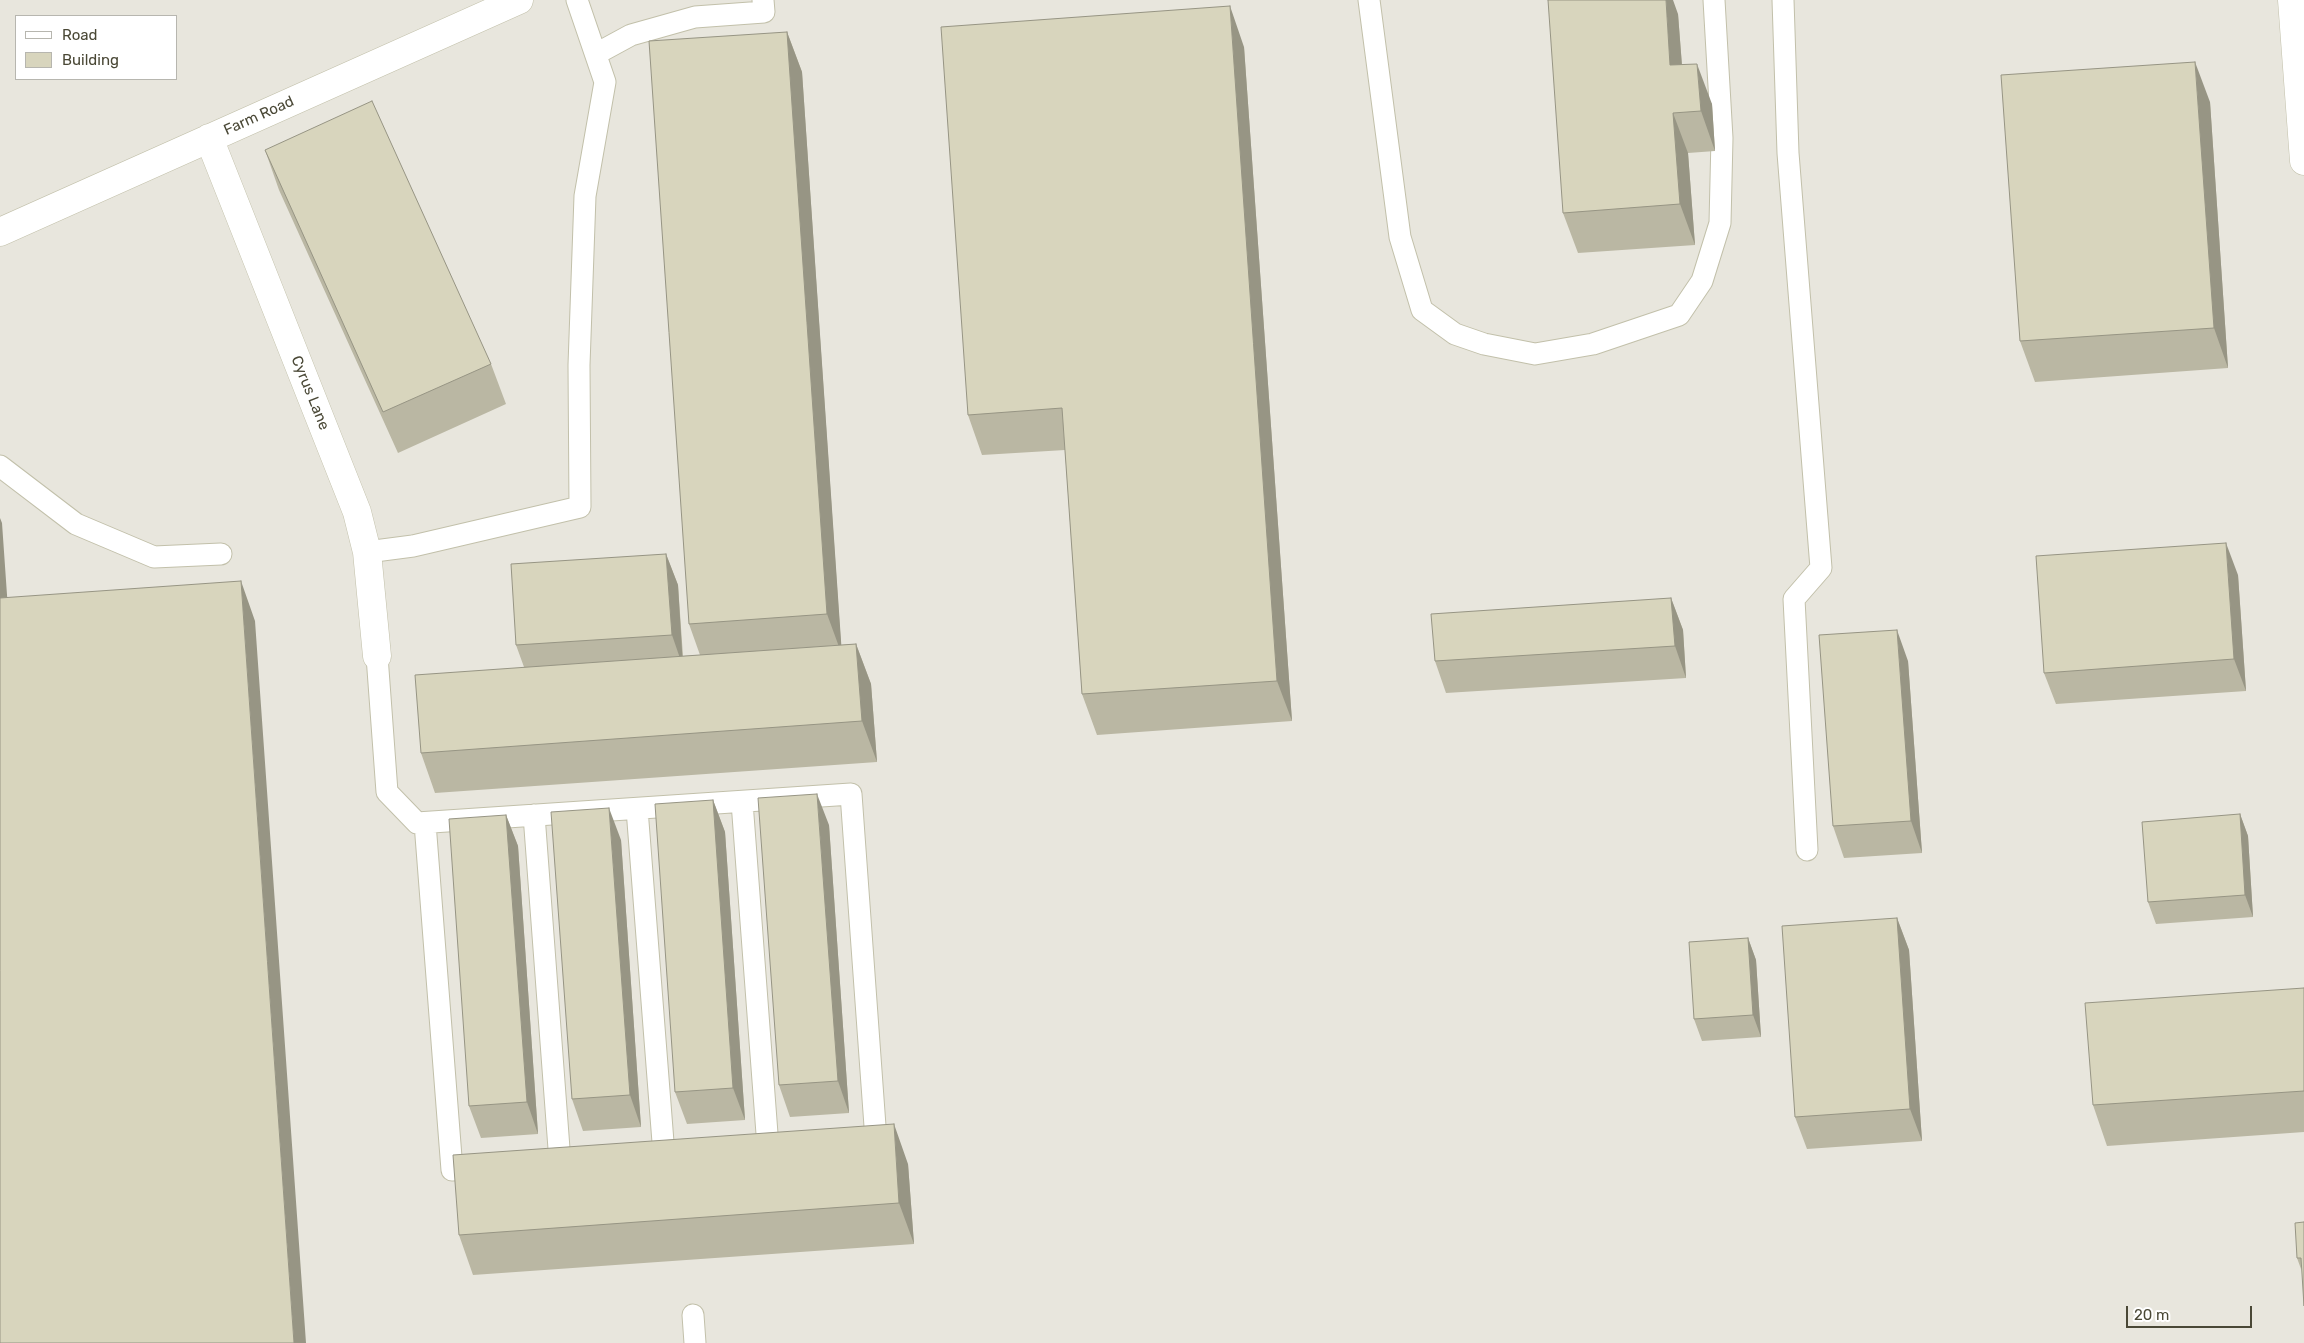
<!DOCTYPE html>
<html>
<head>
<meta charset="utf-8">
<style>
	body { margin:0 }
	#map { position:relative; width:2304px; height:1343px; overflow:hidden; background:#f6f5e9; font-family:Rubik,sans-serif }
	canvas { display:block }
	.legend { position:absolute; left:15px; top:15px; width:162px; height:65px; box-sizing:border-box; background:#fff; border:1px solid #b7b6af; margin:0; padding:6px 9px; list-style:none; font-size:15px; color:#4a4836 }
	.legend li { display:flex; align-items:center; gap:10px; height:25px }
	.legend b { width:25px; border:1px solid #b7b6af }
	.scale { position:absolute; left:2126px; top:1306px; width:126px; height:22px; box-sizing:border-box; border:2px solid #4a4836; border-top:0; padding-left:6px; font-size:15px; line-height:18px; white-space:nowrap; color:#4a4836; -webkit-text-stroke:4px #fff; paint-order:stroke }
</style>
</head>
<body>
<div id="map">
<canvas width="2304" height="1343"></canvas>
<ul class="legend">
<li><b style="height:6px;background:#fff"></b>Road</li>
<li><b style="height:14px;background:#d8d5bd"></b>Building</li>
</ul>
<div class="scale">20 m</div>
</div>
<script>
const ctx = document.querySelector('canvas').getContext('2d');
ctx.lineJoin = 'round';
function paint(path, color) { ctx.fillStyle = color; ctx.fill(path, 'evenodd'); }
const toPath = rows => new Path2D(rows.map(r => 'M' + r).join(''));
function strokePath(path, color, width, dash) { ctx.strokeStyle = color; ctx.lineWidth = width; ctx.lineCap = dash ? 'butt' : 'round'; ctx.setLineDash(dash || []); ctx.stroke(path); }
function write(font, color, halo, rows, align = 'center') {
  ctx.font = font + ' Rubik,sans-serif'; ctx.lineWidth = 5; ctx.setLineDash([]); ctx.textBaseline = 'middle'; ctx.strokeStyle = halo; ctx.fillStyle = color; for (const [text, x, y, turn = 0] of rows) {
    ctx.save(); ctx.translate(x, y); ctx.rotate((+turn || 0) * Math.PI / 180); ctx.textAlign = isNaN(turn) ? turn : align; if (halo) ctx.strokeText(text, 0, 0); ctx.fillText(text, 0, 0); ctx.restore();
  }
}
const industrial = toPath([
	[0,0,2304,0,2304,1343,0,1343],
	[16,16,176,16,176,79,16,79]
]);
const service = toPath([
	[1369,0,1400,237,1422,310,1455,334,1484,344,1535,354,1593,344,1679,315,1702,281,1720,223,1722,138,1714,0],
	[1783,0,1788,153,1821,568,1794,599,1807,850],
	[596,54,631,35,695,17,764,12,763,0],
	[0,466,76,524,154,557,221,554],
	[367,552,413,546,580,507,579,365,585,196,605,82,577,0],
	[377,656,387,792,417,823,851,794,876,1140,862,1141],
	[742,802,768,1147],
	[637,809,664,1155],
	[534,815,560,1162],
	[425,823,452,1170,482,1167],
	[693,1315,695,1343]
]);
const minor = toPath([
	[2292,0,2304,161],
	[209,138,357,512,367,552,377,656],
	[0,232,519,0]
]);
const wall = toPath([
	[1678,14,1682,65,1712,104,1715,151,1688,153,1695,245,1578,253,1563,213],
	[787,32,802,72,841,645,856,644,871,684,877,762,435,793,421,753,524,667,516,645,666,554,678,585,683,656,700,655,689,624],
	[1244,47,1292,721,1097,735,1082,694,1065,450,982,455,968,415],
	[2210,102,2228,368,2035,382,2020,341],
	[265,150,491,364,506,404,398,453,279,190],
	[2238,575,2246,691,2056,704,2044,673],
	[1671,598,1683,630,1686,678,1446,693,1435,661],
	[1908,661,1922,853,1844,858,1833,826],
	[713,800,725,832,745,1120,687,1124,675,1092],
	[2240,814,2248,836,2253,917,2156,924,2148,902],
	[506,815,518,846,538,1134,481,1138,469,1106],
	[829,825,849,1113,790,1117,779,1085],
	[621,840,641,1127,583,1131,572,1099],
	[1897,918,1909,950,1922,1141,1807,1149,1795,1117],
	[1748,938,1756,960,1761,1037,1702,1041,1694,1019],
	[2304,988,2304,1132,2107,1146,2093,1105],
	[908,1164,914,1244,473,1275,459,1235],
	[2304,1222,2301,1269,2297,1258]
]);
const shadedWall = toPath([
	[1666,0,1673,0,1678,14,1685,106,1670,65],
	[1230,6,1244,47,1292,721,1277,681],
	[787,32,802,72,842,655,827,614],
	[2195,62,2210,102,2228,368,2214,328],
	[1697,64,1712,104,1715,151,1701,111],
	[1673,113,1688,153,1695,245,1680,204],
	[0,518,2,523,10,638,0,611],
	[2226,543,2238,575,2246,691,2234,659],
	[666,554,678,585,683,667,672,635],
	[241,581,255,621,306,1343,294,1343],
	[1671,598,1683,630,1686,678,1675,646],
	[1897,630,1908,661,1922,853,1911,821],
	[856,644,871,684,877,762,862,721],
	[817,794,829,825,849,1113,838,1081],
	[713,800,725,832,745,1120,733,1088],
	[609,808,621,840,641,1127,630,1095],
	[2240,814,2248,836,2253,917,2245,895],
	[506,815,518,846,538,1134,527,1102],
	[1897,918,1909,950,1922,1141,1910,1109],
	[1748,938,1756,960,1761,1037,1753,1015],
	[894,1124,908,1164,914,1244,899,1203]
]);
const building = toPath([
	[1548,0,1666,0,1670,65,1697,64,1701,111,1673,113,1680,204,1563,213,1548,0],
	[1230,6,1277,681,1082,694,1062,408,968,415,941,27,1230,6],
	[787,32,827,614,689,624,649,41,787,32],
	[2195,62,2214,328,2020,341,2001,75,2195,62],
	[372,101,491,364,383,412,265,150,372,101],
	[2226,543,2234,659,2044,673,2036,556,2226,543],
	[666,554,672,635,516,645,511,564,666,554],
	[241,581,294,1343,0,1343,0,598,241,581],
	[1671,598,1675,646,1435,661,1431,614,1671,598],
	[1897,630,1911,821,1833,826,1819,635,1897,630],
	[856,644,862,721,421,753,415,675,856,644],
	[817,794,838,1081,779,1085,758,798,817,794],
	[713,800,733,1088,675,1092,655,804,713,800],
	[609,808,630,1095,572,1099,551,812,609,808],
	[2240,814,2245,895,2148,902,2142,822,2240,814],
	[506,815,527,1102,469,1106,449,819,506,815],
	[1897,918,1910,1109,1795,1117,1782,926,1897,918],
	[1748,938,1753,1015,1694,1019,1689,942,1748,938],
	[2304,988,2304,1091,2093,1105,2085,1003,2304,988],
	[894,1124,899,1203,459,1235,453,1155,894,1124],
	[2304,1222,2304,1306,2301,1258,2297,1258,2295,1223,2304,1222]
]);
const streetNames = [
	["Farm Road",259,116,-24],
	["Cyrus Lane",310,393,68]
];
paint(industrial, '#e8e6dd');
strokePath(service, '#c2c0aa', 23);
strokePath(minor, '#c2c0aa', 29);
strokePath(service, '#fff', 21);
strokePath(minor, '#fff', 28);
paint(wall, '#bab7a3');
paint(shadedWall, '#979584');
paint(building, '#d8d5bd');
strokePath(building, '#979584', 1);
write('15px', '#4a4836', '#fff', streetNames);
</script>
</body>
</html>
